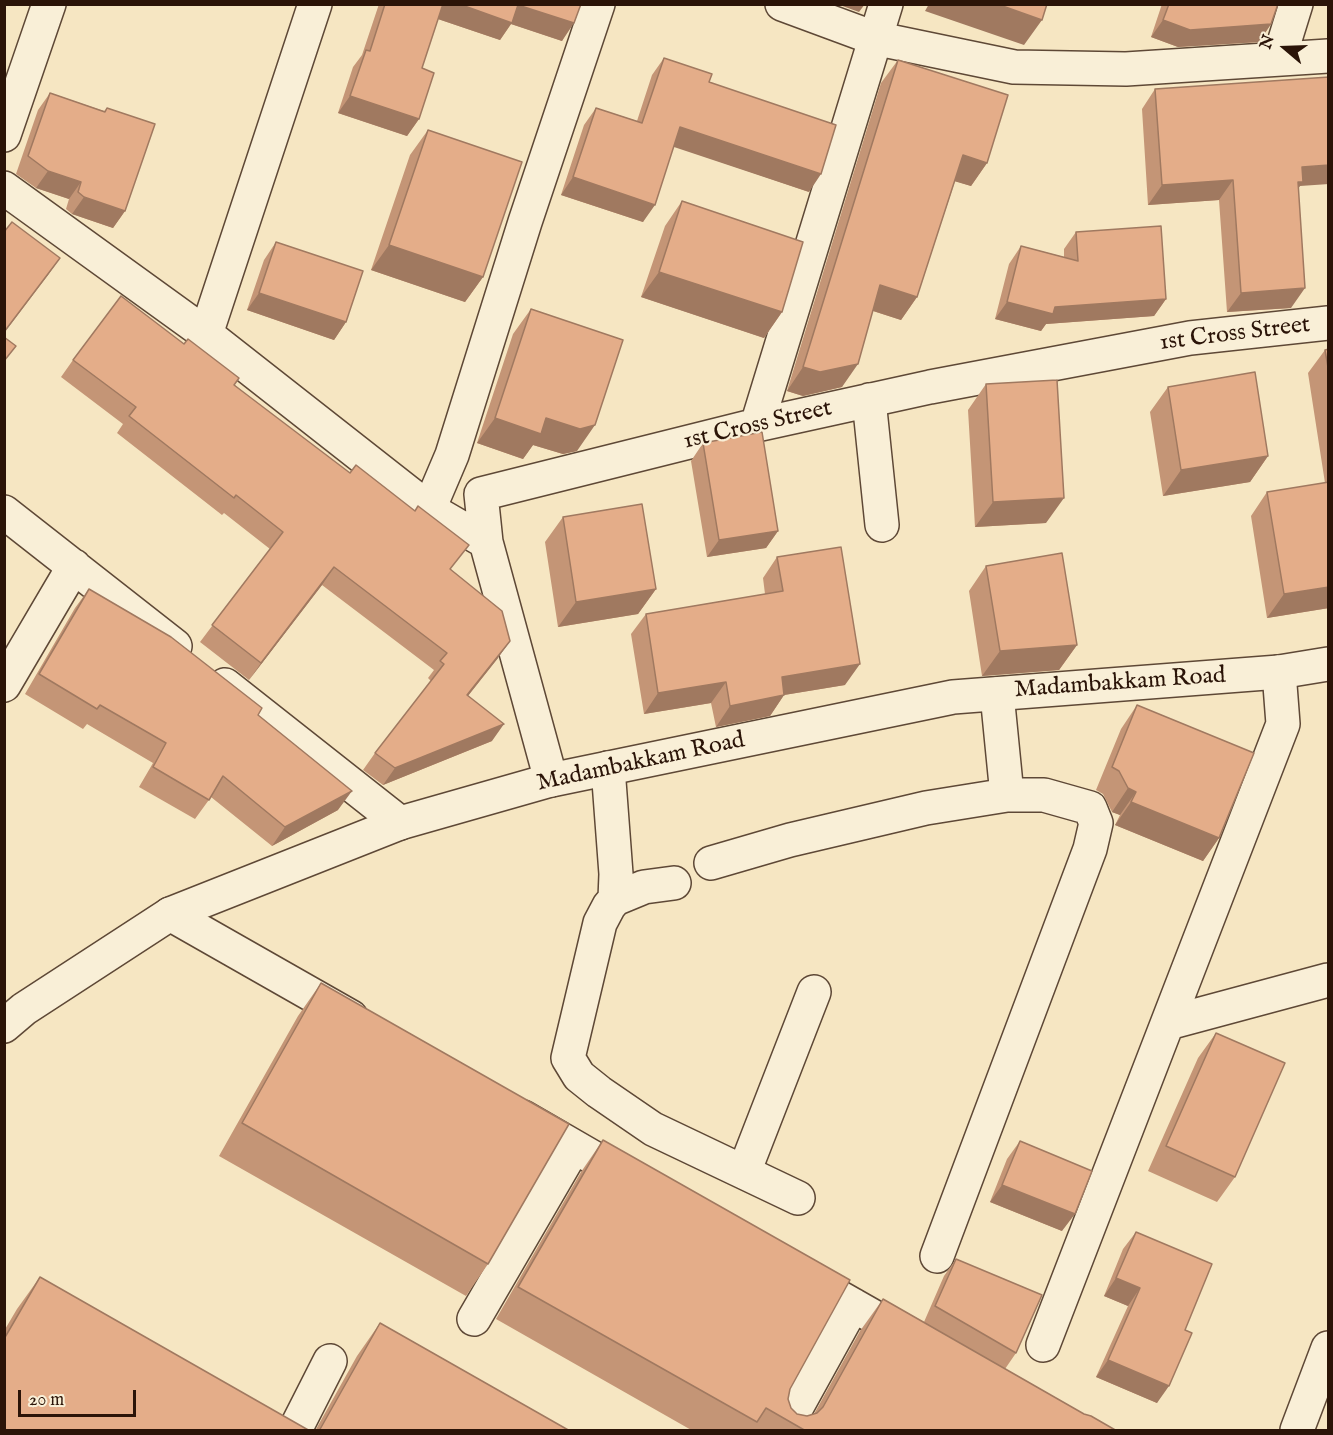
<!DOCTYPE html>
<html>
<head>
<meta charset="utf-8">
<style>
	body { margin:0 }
	#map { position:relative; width:1333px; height:1435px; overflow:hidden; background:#f6e6c2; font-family:"IM FELL English",serif }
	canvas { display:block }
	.frame { position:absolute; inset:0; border:6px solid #2b1408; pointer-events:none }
	.north { position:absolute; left:1255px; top:18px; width:60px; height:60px; -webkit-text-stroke:4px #f9efd7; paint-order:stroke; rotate:289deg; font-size:16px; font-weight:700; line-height:24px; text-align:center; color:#2b1408 }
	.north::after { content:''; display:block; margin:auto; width:21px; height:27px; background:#2b1408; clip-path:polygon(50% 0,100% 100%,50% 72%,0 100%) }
	.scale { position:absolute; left:18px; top:1390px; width:118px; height:27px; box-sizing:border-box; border:3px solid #2b1408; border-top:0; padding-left:8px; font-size:18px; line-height:21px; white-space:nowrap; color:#2b1408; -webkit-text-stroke:4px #f9efd7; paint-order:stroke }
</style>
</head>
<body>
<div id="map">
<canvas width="1333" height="1435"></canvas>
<div class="frame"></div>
<div class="north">N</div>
<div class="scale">20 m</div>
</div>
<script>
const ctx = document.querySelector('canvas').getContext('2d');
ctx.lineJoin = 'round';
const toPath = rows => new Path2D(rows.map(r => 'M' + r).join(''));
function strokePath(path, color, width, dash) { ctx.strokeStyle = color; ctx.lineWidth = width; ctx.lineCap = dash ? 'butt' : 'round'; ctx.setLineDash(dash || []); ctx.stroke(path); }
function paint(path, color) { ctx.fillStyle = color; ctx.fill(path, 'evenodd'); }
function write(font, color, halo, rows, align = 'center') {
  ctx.font = font + ' "IM FELL English",serif'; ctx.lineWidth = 4.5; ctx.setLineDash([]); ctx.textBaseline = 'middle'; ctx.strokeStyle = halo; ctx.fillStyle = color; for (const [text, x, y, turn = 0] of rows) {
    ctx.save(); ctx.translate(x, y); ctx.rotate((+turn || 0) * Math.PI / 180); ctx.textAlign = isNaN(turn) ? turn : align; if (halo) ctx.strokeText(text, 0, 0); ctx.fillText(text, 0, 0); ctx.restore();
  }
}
const minor = toPath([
	[782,4,874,38,1014,67,1126,69,1328,56],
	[1279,59,1296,4],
	[4,135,49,4],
	[4,188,206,334,429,509,486,542],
	[206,334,315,4],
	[869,400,882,525],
	[757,425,886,4],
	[429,509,452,455,525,222,598,4],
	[4,512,175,646],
	[4,685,74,566],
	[225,685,400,823],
	[608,768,616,874,615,899],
	[551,780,486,542,481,494,757,425,930,387,1190,338,1328,323],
	[711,863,790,840,926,808,1007,795],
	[674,883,644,887,615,899,609,906,600,923,568,1058,579,1076,599,1092,653,1129,798,1198],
	[170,914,351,1017],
	[1168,1023,1328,980],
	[523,1117,632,1180],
	[744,1172,814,992],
	[937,1256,1090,849,1096,823,1090,808,1044,795,1007,795,997,694],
	[802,1276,911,1338],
	[474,1319,574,1147],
	[1043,1345,1283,724,1279,672],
	[295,1430,330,1361],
	[784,1430,853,1305],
	[1297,1430,1328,1348]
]);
const tertiary = toPath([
	[4,1026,24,1009,170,914,400,823,551,780,953,697,1279,672,1328,664]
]);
const wall = toPath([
	[379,4,581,4,562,41,511,24,500,40,438,19,422,68,419,119,407,136,338,113,353,67,362,55],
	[1162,4,1278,4,1271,24,1259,42,1178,47,1151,37],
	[664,58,709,82,809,192,674,146,643,222,561,195,584,125,596,108,637,121,652,75],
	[898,60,987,163,971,186,955,181,917,297,901,320,873,311,842,387,803,396,787,391,881,83],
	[1155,89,1300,186,1298,188,1291,308,1227,312,1219,200,1148,205,1142,109],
	[50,93,104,111,107,108,125,211,113,228,72,214,66,209,69,199,36,188,16,174,38,110],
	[428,130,483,277,465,302,371,270,410,155],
	[682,201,782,312,764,338,641,297,665,226],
	[1076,232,1166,299,1154,316,1046,324,1041,331,995,319,1009,264,1021,246,1064,257,1064,249],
	[276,242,346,322,334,340,247,310,264,260],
	[531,309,577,451,563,454,533,445,523,459,477,443,513,334],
	[1329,349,1329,608,1267,618,1251,516,1267,492,1325,483,1308,373,1325,350],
	[73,360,235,385,451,569,498,658,468,696,492,741,383,785,363,770,375,753,431,681,428,678,434,670,322,585,249,680,200,642,270,549,224,513,222,515,117,433,123,424,61,377],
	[986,384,1046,523,975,527,968,410],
	[1168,387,1268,456,1250,482,1163,496,1150,412],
	[703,443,778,531,766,548,707,557,691,461],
	[563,517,656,589,638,614,558,627,545,542],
	[777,557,845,685,784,695,770,716,716,727,711,703,644,714,631,634,646,614,765,594,763,578],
	[986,566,1077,645,1059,670,982,676,969,591],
	[89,589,258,715,338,810,272,846,211,797,195,819,139,787,153,763,87,724,83,729,25,694,75,608],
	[1137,705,1219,838,1203,861,1115,825,1120,815,1112,812,1103,794,1096,790,1121,729],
	[321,983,488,1264,466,1296,219,1156,298,1016],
	[1216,1033,1235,1177,1217,1202,1148,1171,1198,1058],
	[603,1140,790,1389,788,1399,791,1408,797,1414,807,1416,814,1414,860,1331,883,1299,924,1322,944,1276,956,1259,1016,1353,1005,1369,1084,1414,1117,1431,693,1431,496,1319,581,1172],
	[1020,1141,1062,1231,990,1202,1007,1159],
	[1136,1232,1185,1330,1157,1403,1096,1377,1128,1306,1104,1296,1123,1249],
	[40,1277,4,1431,4,1331,17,1309],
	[380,1323,570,1431,315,1431,357,1356]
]);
const shadedWall = toPath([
	[441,4,518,5,574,23,562,41,511,24,500,40,432,17],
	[837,4,865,4,859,12],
	[929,4,997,4,1042,20,1024,45,925,11],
	[1163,20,1271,24,1259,42,1178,47,1151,37],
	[350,96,419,119,407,136,338,113],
	[680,127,821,174,809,192,668,145],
	[963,155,987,163,971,186,947,179],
	[1329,165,1329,184,1300,186,1289,202,1302,167],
	[48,171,81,182,69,199,36,188],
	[573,177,655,205,643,222,561,195],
	[1233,180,1219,200,1148,205,1162,185],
	[84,197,125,211,113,228,72,214],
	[389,245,483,277,465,302,371,270],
	[60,258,48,275,4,333,4,332],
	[659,272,782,312,764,338,641,297],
	[880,285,917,297,901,320,864,308],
	[1305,288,1291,308,1227,312,1241,293],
	[259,293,346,322,334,340,247,310],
	[1166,299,1154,316,1046,324,1041,331,995,319,1007,302,1055,307],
	[858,364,842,387,803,396,787,391,803,367],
	[495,418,546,418,595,425,577,451,563,454,533,445,523,459,477,443],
	[1268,456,1250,482,1163,496,1181,470],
	[1064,498,1046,523,975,527,993,502],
	[778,531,766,548,707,557,719,540],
	[334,567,322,585,249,680,261,663],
	[1329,587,1329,608,1267,618,1284,594],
	[656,589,638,614,558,627,576,602],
	[510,641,498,658,455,712,467,695],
	[1077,645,1059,670,982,676,1000,651],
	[860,664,845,685,784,695,770,716,716,727,730,706,782,677],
	[726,682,711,703,644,714,658,693],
	[504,724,492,741,383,785,395,768],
	[1128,788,1136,792,1120,815,1112,812],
	[352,791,338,810,272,846,285,827],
	[1131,802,1219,838,1203,861,1115,825],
	[1002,1185,1075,1214,1062,1231,990,1202],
	[1116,1278,1140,1288,1128,1306,1104,1296],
	[1108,1360,1169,1386,1157,1403,1096,1377]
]);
const building = toPath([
	[385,4,443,4,422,68,434,73,419,119,350,96,366,50,370,51,385,4],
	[459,4,581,4,574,23,518,5,512,23,459,4],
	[997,4,1047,4,1042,20,997,4],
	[1169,4,1278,4,1271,24,1190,30,1163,20,1169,4],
	[664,58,712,74,709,82,836,125,821,174,680,127,655,205,573,177,596,108,642,123,664,58],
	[898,60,1008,95,987,163,963,155,917,297,880,285,858,364,820,372,803,367,898,60],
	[1329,77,1329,165,1302,167,1303,182,1298,182,1305,288,1241,293,1233,180,1162,185,1155,89,1329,77],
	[50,93,105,112,107,108,155,124,125,211,84,197,78,192,81,182,48,171,28,156,50,93],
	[428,130,522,162,483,277,389,245,428,130],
	[682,201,803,242,782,312,659,272,682,201],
	[12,222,60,258,4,332,4,232,12,222],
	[1161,226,1166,299,1055,307,1053,314,1007,302,1021,246,1078,261,1076,232,1161,226],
	[276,242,363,271,346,322,259,293,276,242],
	[121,296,184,344,188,339,239,378,234,385,350,473,356,465,415,511,418,506,469,545,450,569,502,611,510,641,467,695,504,724,395,768,375,753,444,664,440,661,447,653,334,567,261,663,212,625,283,532,236,495,234,498,129,416,136,407,73,360,121,296],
	[531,309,623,340,595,425,580,429,546,418,541,434,495,418,531,309],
	[4,337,16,346,4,361,4,337],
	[1329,349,1329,373,1325,350,1329,349],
	[1255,372,1268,456,1181,470,1168,387,1255,372],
	[1057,380,1064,498,993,502,986,384,1057,380],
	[762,432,778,531,719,540,703,443,762,432],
	[1329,482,1329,587,1284,594,1267,492,1329,482],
	[642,504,656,589,576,602,563,517,642,504],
	[841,547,860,664,782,677,784,695,730,706,726,682,658,693,646,614,783,591,777,557,841,547],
	[1062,553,1077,645,1000,651,986,566,1062,553],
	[89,589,171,637,262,708,258,715,352,791,285,827,223,776,209,800,153,767,166,743,100,705,97,709,39,674,89,589],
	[1137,705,1254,753,1219,838,1131,802,1136,792,1128,788,1119,771,1112,767,1137,705],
	[321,983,569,1124,488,1264,242,1123,321,983],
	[1216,1033,1285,1063,1235,1177,1166,1146,1216,1033],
	[603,1140,850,1280,790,1389,788,1399,791,1408,797,1414,807,1416,817,1413,823,1407,883,1299,1084,1414,1091,1416,1117,1431,806,1431,766,1408,757,1422,518,1287,603,1140],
	[1020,1141,1092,1171,1075,1214,1002,1185,1020,1141],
	[1136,1232,1212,1264,1185,1330,1192,1333,1169,1386,1108,1360,1140,1288,1116,1278,1136,1232],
	[956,1259,1042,1295,1016,1353,935,1306,956,1259],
	[40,1277,310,1431,4,1431,4,1339,40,1277],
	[380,1323,570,1431,319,1431,380,1323]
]);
const streetNames = [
	["1st Cross Street",1235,335,-7],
	["1st Cross Street",758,426,-13],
	["Madambakkam Road",1120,684,-4],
	["Madambakkam Road",641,763,-12]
];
strokePath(minor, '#5e4836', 36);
strokePath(tertiary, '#5e4836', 36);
strokePath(minor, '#f9efd7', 33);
strokePath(tertiary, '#f9efd7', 33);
paint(wall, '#c49576');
paint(shadedWall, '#a07960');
paint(building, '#e4ad89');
strokePath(building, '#a07960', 1.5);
write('24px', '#2b1408', '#f9efd7', streetNames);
</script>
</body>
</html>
